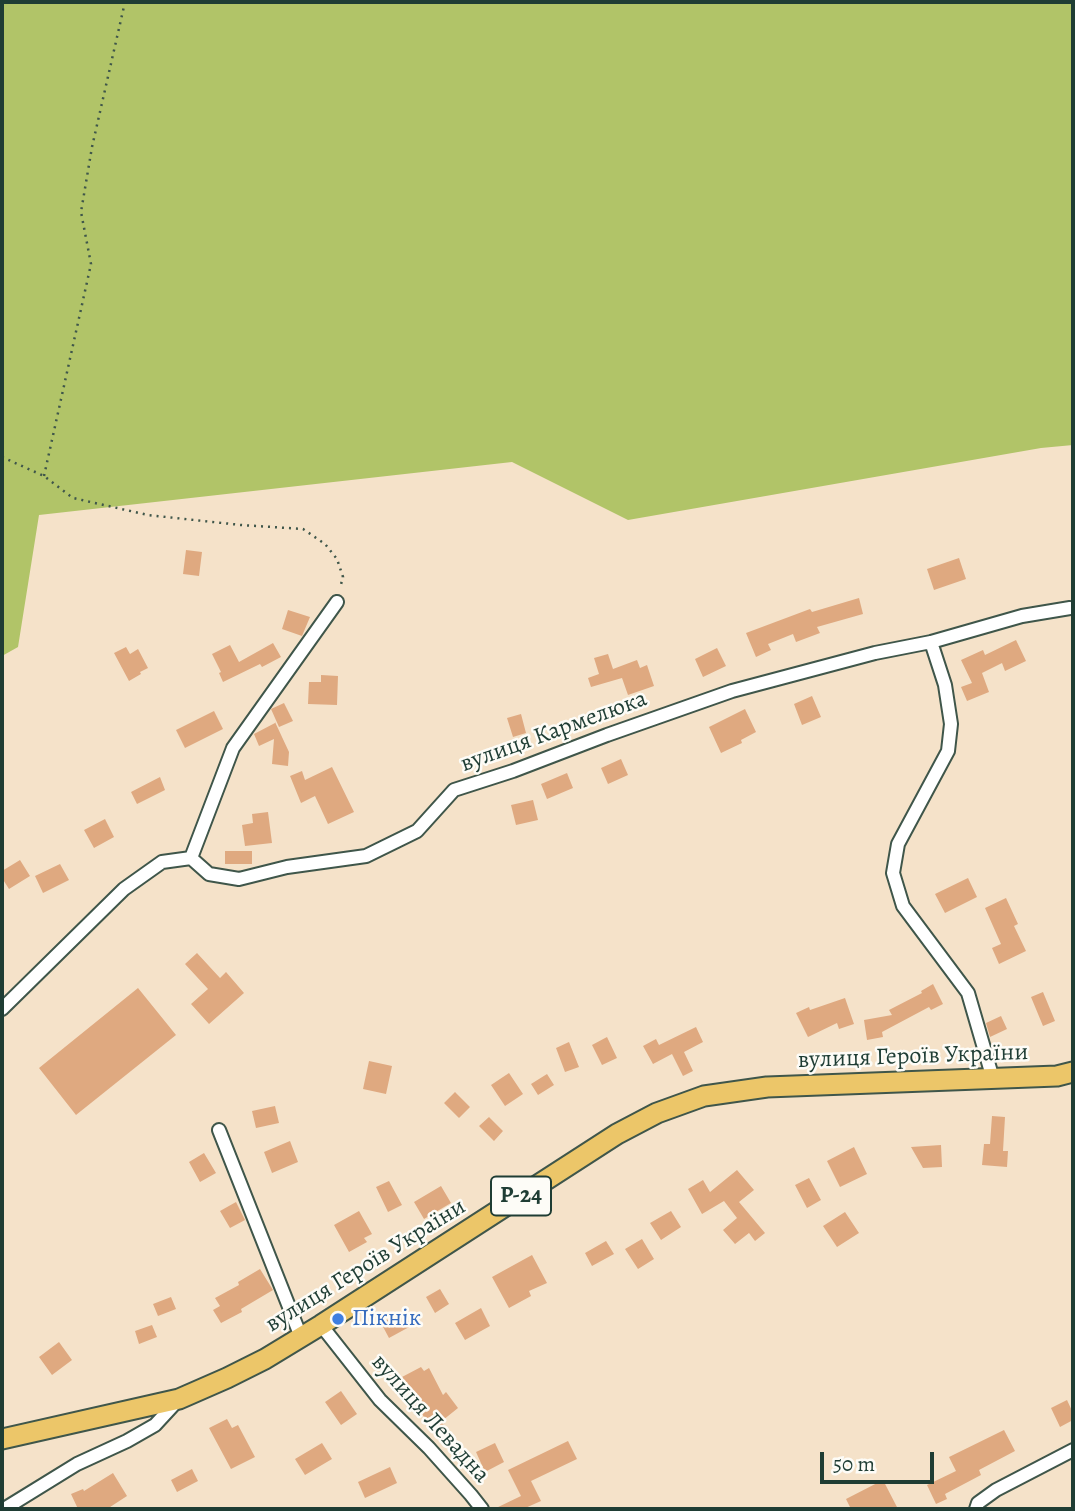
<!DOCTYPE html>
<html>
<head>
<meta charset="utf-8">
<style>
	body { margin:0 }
	#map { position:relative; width:1075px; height:1511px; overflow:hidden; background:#f5e2c9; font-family:Alegreya,serif }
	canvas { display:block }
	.frame { position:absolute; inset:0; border:4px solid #1f3d34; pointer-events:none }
	.scale { position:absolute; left:820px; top:1452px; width:114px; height:32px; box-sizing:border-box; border:4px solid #1f3d34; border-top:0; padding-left:9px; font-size:21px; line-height:24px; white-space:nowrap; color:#1f3d34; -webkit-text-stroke:5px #fdfcf7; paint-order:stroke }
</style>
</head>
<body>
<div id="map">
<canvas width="1075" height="1511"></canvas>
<div class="frame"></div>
<div class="scale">50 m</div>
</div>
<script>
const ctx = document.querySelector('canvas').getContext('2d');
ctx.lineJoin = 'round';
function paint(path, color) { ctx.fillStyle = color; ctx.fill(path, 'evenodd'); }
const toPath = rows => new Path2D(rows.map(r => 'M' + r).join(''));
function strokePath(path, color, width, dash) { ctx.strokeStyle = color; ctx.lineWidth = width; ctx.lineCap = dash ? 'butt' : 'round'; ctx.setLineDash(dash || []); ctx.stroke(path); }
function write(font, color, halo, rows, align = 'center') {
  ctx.font = font + ' Alegreya,serif'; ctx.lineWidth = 5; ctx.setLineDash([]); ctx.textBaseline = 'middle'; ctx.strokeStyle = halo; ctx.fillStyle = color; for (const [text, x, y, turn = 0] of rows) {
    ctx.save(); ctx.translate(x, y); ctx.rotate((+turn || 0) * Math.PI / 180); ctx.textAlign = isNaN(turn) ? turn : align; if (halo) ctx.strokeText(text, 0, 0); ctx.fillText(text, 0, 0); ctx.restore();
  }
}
const green = toPath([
	[2,2,1073,2,1073,445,1041,448,628,520,512,462,39,515,18,647,2,656]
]);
const building = toPath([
	[186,550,202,552,199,576,183,574],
	[959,558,966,579,934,590,927,569],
	[859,598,863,614,817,627,820,633,796,642,793,634,768,644,771,650,756,657,746,633,810,609,812,612],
	[288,610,310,617,302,636,282,629],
	[1016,640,1026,661,1005,671,1002,663,982,673,989,692,967,701,961,687,972,683,961,660,983,650,985,655],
	[273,643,281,657,262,667,260,664,223,682,219,673,221,672,212,654,230,645,239,662],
	[126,647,130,654,138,649,148,668,140,672,141,674,129,681,114,653],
	[717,648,726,666,703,677,695,659],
	[608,654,613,669,637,660,640,668,647,665,654,686,628,695,622,678,591,687,588,678,599,674,594,658],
	[321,675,338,676,337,705,308,704,309,682,321,682],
	[812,696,821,717,802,725,794,704],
	[284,703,293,721,279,727,271,709],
	[745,709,756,732,741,740,742,743,721,753,709,727],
	[214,711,223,729,185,748,176,730],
	[521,714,526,733,513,737,507,718],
	[275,722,289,752,288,766,272,764,274,739,259,746,254,734,275,723],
	[621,759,628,775,608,784,601,768],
	[332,767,354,812,328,824,315,796,301,803,290,776,302,771,305,780],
	[567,773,573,788,547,799,541,784],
	[160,777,165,790,137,804,131,792],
	[533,800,538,820,516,825,511,805],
	[268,812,272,843,245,846,242,825,253,823,252,814],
	[105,819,114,837,94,848,84,830],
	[225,851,252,851,252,864,225,864],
	[20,860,30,876,9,889,2,878,2,871],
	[60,864,69,880,43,893,35,876],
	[968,878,977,897,945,913,935,894],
	[1006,898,1018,924,1014,926,1026,951,999,964,992,948,1001,944,985,908],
	[197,953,220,978,226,972,244,993,209,1024,191,1004,208,989,185,964],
	[933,984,943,1004,931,1010,929,1007,882,1032,883,1037,867,1040,864,1020,892,1015,889,1010,922,993,921,991],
	[138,988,176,1035,76,1115,39,1068],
	[1043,992,1055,1021,1043,1026,1031,997],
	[845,998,854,1024,839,1029,837,1023,808,1037,796,1013,809,1007,810,1010],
	[1001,1016,1007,1029,990,1037,986,1023],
	[696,1027,703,1042,684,1052,693,1071,683,1076,672,1054,653,1064,643,1046,656,1039,659,1045],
	[607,1037,617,1058,602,1065,592,1045],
	[569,1042,579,1067,565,1072,556,1048],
	[369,1061,392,1066,386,1094,363,1089],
	[509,1073,523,1094,505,1106,491,1085],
	[547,1074,554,1085,538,1095,531,1084],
	[455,1092,470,1107,459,1118,444,1103],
	[275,1106,279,1123,256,1128,252,1111],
	[992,1116,1005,1117,1003,1151,1008,1151,1007,1167,982,1165,984,1144,990,1144],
	[489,1117,503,1131,494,1141,479,1126],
	[290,1141,298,1162,272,1173,264,1152],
	[941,1145,942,1167,923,1168,911,1147],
	[854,1147,867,1174,840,1187,827,1161],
	[204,1153,216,1173,200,1182,189,1162],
	[737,1170,754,1190,739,1202,765,1233,755,1241,749,1233,735,1244,723,1230,737,1218,724,1201,702,1214,688,1189,703,1180,710,1192],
	[809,1178,821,1200,807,1208,795,1185],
	[389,1181,402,1205,388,1212,376,1187],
	[441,1186,451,1203,424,1219,414,1202],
	[236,1202,245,1220,230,1228,220,1211],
	[359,1211,372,1234,364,1238,367,1242,349,1252,334,1225],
	[671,1211,681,1227,661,1240,650,1223],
	[845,1212,859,1233,837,1247,823,1226],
	[642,1239,654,1259,638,1269,625,1249],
	[606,1241,614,1254,592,1266,585,1253],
	[532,1255,547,1283,529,1291,531,1296,509,1308,492,1277],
	[260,1269,273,1290,241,1309,242,1312,221,1323,213,1310,220,1306,215,1298,239,1285,238,1282],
	[440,1289,449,1304,435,1313,426,1297],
	[171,1297,176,1309,158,1316,153,1304],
	[481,1308,490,1326,465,1340,455,1323],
	[404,1312,411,1326,389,1338,381,1323],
	[152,1325,157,1337,139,1344,135,1331],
	[59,1342,72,1360,52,1375,39,1357],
	[421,1367,424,1371,429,1368,443,1395,446,1392,458,1408,443,1420,445,1423,435,1431,421,1413,402,1377],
	[341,1391,357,1414,341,1425,325,1402],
	[1067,1400,1073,1413,1073,1420,1060,1427,1051,1408],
	[227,1419,232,1428,238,1425,255,1457,231,1469,209,1428],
	[1004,1430,1015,1451,979,1470,981,1475,945,1494,947,1499,936,1504,927,1485,956,1471,949,1457],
	[568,1441,577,1459,531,1481,541,1501,523,1509,494,1509,521,1496,508,1470],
	[322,1443,332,1459,305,1475,295,1459],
	[495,1443,504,1462,485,1472,476,1452],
	[390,1467,397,1483,365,1498,358,1482],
	[192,1469,198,1481,177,1492,171,1480],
	[113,1473,127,1496,107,1509,78,1509,71,1494,83,1489,84,1491],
	[883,1480,898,1509,851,1509,846,1499]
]);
const path = toPath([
	[2,457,44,476,73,498,148,515,241,525,303,529,325,544,337,559,343,577,340,588],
	[44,476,91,264,81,212,92,147,125,2]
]);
const minor = toPath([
	[931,642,945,685,951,724,948,751,898,844,893,873,903,906,968,993,993,1079],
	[191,858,233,748,337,602],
	[2,1009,124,889,162,862,191,858,209,874,239,879,287,867,366,856,417,831,454,790,513,771,607,735,732,691,875,653,931,642,1022,616,1070,608],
	[219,1130,301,1337],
	[321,1325,380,1400,429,1448,471,1495,482,1509],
	[4,1509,77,1464,127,1441,155,1425,179,1399],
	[976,1509,978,1503,996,1490,1073,1450]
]);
const primary = toPath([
	[2,1439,179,1399,227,1378,265,1359,321,1325,617,1134,657,1113,704,1096,767,1087,1057,1076,1073,1072]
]);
const markers = [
	[338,1319,7,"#3f7fe0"]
];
const shields = [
	[521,1196,60]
];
const shieldNames = [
	["Р-24",521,1196]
];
const streetNames = [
	["вулиця Кармелюка",554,732,-20],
	["вулиця Героїв України",913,1057,-2],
	["вулиця Героїв України",366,1266,-32],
	["вулиця Левадна",430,1419,48]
];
const shopNames = [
	["Пікнік",352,1319]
];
paint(green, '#b1c468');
paint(building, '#dfa980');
strokePath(minor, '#3f564a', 16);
strokePath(primary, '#3f564a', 23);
strokePath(path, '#3f564a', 2.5, [2, 5]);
strokePath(minor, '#fff', 12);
strokePath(primary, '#ecc669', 19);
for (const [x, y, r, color] of markers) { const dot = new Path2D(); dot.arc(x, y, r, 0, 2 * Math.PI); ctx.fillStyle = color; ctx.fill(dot); strokePath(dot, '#fdfcf7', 2.5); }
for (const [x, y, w] of shields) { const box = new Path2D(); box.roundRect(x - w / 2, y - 19.5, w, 39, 5); ctx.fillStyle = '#fdfcf7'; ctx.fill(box); strokePath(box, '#1f3d34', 2); }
write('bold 23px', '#1f3d34', null, shieldNames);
write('24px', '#1f3d34', '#fdfcf7', streetNames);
write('24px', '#366cbe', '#fdfcf7', shopNames, 'left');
</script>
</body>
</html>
